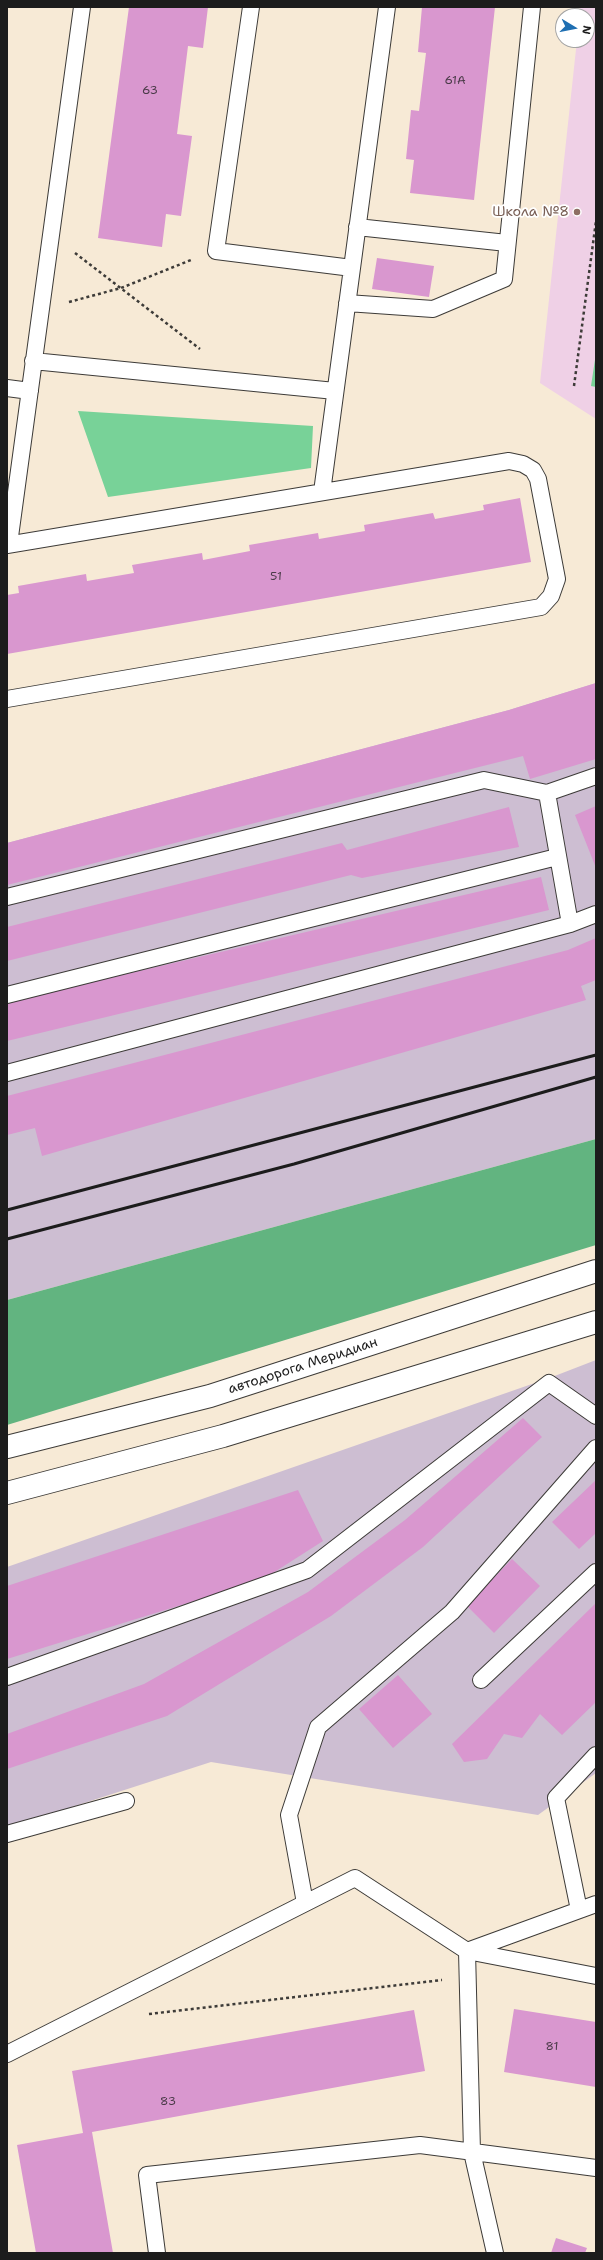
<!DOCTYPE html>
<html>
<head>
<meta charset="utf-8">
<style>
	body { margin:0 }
	#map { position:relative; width:603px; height:2260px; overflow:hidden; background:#f7ead6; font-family:"Shantell Sans",sans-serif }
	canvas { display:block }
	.frame { position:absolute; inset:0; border:8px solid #1c1c1c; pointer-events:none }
	.north { position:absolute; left:555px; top:8px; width:40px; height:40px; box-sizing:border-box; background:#fff; border:1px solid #a4a4a4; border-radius:50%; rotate:100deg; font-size:11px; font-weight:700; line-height:16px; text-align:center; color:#1c1c1c }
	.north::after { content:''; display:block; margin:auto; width:14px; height:18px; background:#1f6fb2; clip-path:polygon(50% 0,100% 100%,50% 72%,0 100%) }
</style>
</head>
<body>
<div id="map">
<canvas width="603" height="2260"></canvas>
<div class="frame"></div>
<div class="north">N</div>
</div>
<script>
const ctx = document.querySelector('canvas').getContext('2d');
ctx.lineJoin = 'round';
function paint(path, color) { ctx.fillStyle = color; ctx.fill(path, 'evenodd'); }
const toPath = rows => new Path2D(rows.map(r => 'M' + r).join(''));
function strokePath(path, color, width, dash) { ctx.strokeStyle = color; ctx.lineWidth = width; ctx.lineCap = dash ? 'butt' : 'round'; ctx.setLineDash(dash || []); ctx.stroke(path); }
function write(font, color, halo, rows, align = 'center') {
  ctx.font = font + ' "Shantell Sans",sans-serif'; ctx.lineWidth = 3.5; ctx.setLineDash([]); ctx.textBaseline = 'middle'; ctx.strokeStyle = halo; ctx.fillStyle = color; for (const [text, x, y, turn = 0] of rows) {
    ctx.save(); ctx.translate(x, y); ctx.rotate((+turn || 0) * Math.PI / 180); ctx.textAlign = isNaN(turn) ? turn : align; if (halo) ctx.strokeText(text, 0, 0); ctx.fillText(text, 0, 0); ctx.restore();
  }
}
const built = toPath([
	[580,7,596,7,596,419,540,383,577,40,587,40,587,16,579,16]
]);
const industrial = toPath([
	[596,683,596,1139,7,1300,7,843,509,710],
	[596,1360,596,1773,538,1815,211,1762,7,1828,7,1567,552,1377]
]);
const green = toPath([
	[596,353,596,387,591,386],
	[78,411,313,426,311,468,108,497]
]);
const forest = toPath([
	[596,1139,596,1245,7,1425,7,1300]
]);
const building = toPath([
	[129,7,208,7,203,48,188,46,177,134,192,136,181,216,166,214,162,247,98,238],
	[422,7,495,7,474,200,410,193,414,160,406,159,411,110,419,111,426,53,418,52],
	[377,258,434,266,429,297,372,289],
	[520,498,531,562,7,654,7,595,19,593,18,586,86,574,87,581,134,573,132,565,202,553,203,560,250,551,249,545,318,533,319,539,365,531,364,525,433,513,435,519,484,510,483,505],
	[596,683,596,759,530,779,523,756,7,885,7,843,509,710],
	[596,806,596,868,575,815],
	[509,807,519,847,362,878,351,875,7,961,7,927,342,843,347,850],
	[541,877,549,910,7,1041,7,1002],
	[596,938,596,980,581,986,586,1000,42,1156,35,1128,7,1135,7,1096,568,950],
	[523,1418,542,1437,423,1547,331,1616,167,1716,7,1769,7,1734,144,1684,308,1592,405,1520],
	[596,1480,596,1533,579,1549,552,1522],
	[298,1490,323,1541,262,1580,7,1659,7,1586],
	[512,1559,540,1586,494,1633,467,1606],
	[596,1603,596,1702,562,1735,540,1714,522,1738,504,1734,487,1759,464,1762,452,1744],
	[398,1675,432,1714,393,1748,359,1709],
	[514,2009,596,2022,596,2087,504,2072],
	[414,2010,425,2071,92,2132,113,2253,36,2253,17,2145,83,2133,72,2071],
	[556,2238,587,2248,585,2253,551,2253]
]);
const path = toPath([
	[75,253,200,349],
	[69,302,121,288,191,260],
	[574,386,596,221],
	[149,2014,442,1980]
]);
const lane = toPath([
	[251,7,216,251,352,268],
	[357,227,507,243],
	[347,303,433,309,504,279,532,7],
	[33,361,335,391],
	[7,388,30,391],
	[322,492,387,7],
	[9,544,82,7],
	[7,545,509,461,523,464,533,470,538,479,557,579,551,596,541,607,7,699],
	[547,793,570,924],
	[7,897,484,780,547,793,596,776],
	[7,995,557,857],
	[7,1073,570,924,596,914],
	[7,1677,307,1570,549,1383,596,1416],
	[481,1680,596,1572],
	[7,1834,126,1801],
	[305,1903,289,1815,318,1727,452,1612,596,1448],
	[579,1910,556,1798,596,1755],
	[7,2054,355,1878,467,1951,596,1904],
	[157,2253,147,2175,420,2145,596,2168],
	[495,2253,472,2152,467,1951,596,1976]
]);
const primary = toPath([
	[7,1447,210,1396,596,1271],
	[7,1493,223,1436,596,1322]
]);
const rail = toPath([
	[7,1210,596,1055],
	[7,1239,294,1164,596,1077]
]);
const markers = [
	[577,212,4,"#8d6e63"]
];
const numberNames = [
	["61А",455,81],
	["63",150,91],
	["51",276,577],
	["81",552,2047],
	["83",168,2102]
];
const educationNames = [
	["Школа №8",569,212]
];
const streetNames = [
	["автодорога Меридиан",303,1366,-18]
];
paint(built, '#efd0e6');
paint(industrial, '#cdbed2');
paint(green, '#78d298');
paint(forest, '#62b480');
paint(building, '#d997cf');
strokePath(lane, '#3d3b38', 18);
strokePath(primary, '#3d3b38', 24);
strokePath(path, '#3d3b38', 2.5, [3, 3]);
strokePath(lane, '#fff', 16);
strokePath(primary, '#fff', 22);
strokePath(rail, '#1c1c1c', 3);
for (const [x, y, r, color] of markers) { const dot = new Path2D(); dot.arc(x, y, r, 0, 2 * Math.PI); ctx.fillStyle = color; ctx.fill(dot); strokePath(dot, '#fff', 1.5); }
write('12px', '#4b3b49', null, numberNames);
write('14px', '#785e54', '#fff', educationNames, 'right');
write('14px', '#1c1c1c', '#fff', streetNames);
</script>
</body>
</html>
